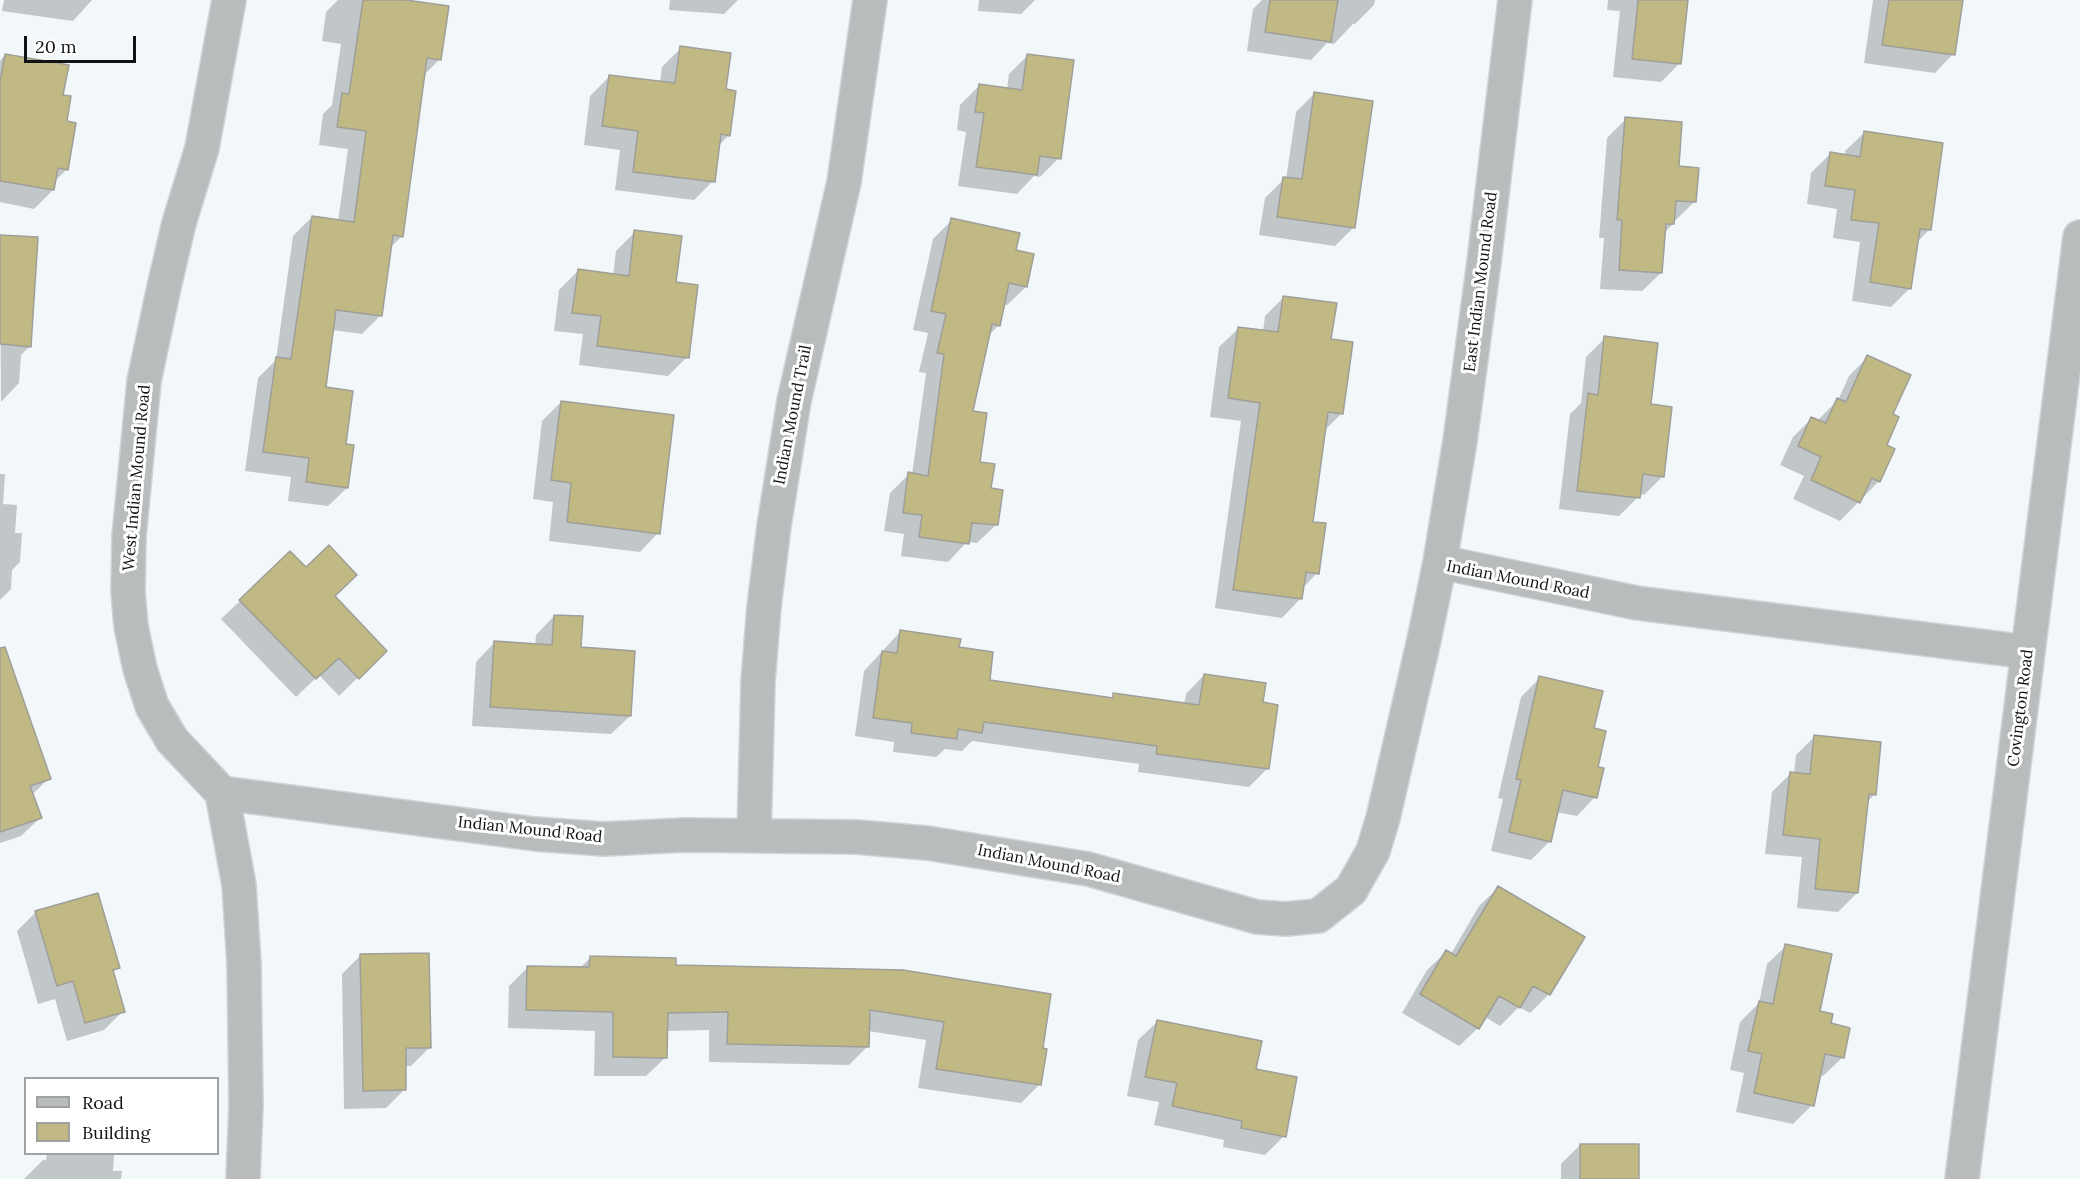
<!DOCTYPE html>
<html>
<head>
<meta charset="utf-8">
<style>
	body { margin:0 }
	#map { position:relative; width:2080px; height:1179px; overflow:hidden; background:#f2f8fa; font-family:Lora,serif }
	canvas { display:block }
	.legend { position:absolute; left:24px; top:1077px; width:195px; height:78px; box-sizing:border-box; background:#fff; border:2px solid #a0a1a1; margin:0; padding:8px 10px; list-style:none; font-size:18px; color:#111314 }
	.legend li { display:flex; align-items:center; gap:12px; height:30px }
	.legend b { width:30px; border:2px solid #a0a1a1 }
	.scale { position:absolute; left:24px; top:36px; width:112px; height:27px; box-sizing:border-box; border:3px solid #111314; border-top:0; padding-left:8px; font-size:18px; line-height:21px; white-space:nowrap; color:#111314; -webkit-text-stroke:4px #fff; paint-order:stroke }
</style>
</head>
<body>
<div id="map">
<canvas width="2080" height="1179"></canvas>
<ul class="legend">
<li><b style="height:8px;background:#b9bcbd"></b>Road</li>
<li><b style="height:16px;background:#c0b983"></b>Building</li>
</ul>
<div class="scale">20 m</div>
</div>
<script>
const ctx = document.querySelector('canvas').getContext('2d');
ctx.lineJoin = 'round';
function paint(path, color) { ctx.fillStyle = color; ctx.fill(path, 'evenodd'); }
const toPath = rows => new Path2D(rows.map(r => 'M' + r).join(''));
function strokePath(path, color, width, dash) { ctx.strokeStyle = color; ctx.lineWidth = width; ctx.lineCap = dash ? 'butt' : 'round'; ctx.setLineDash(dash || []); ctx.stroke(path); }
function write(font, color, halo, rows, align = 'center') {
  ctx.font = font + ' Lora,serif'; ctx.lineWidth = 6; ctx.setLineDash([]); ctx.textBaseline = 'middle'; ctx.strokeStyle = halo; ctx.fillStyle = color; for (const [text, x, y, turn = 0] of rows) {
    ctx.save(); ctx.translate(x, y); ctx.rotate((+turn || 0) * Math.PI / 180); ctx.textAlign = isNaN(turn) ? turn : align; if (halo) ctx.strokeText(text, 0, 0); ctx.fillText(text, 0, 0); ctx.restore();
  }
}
const shadow = toPath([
	[4,0,92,0,73,21,2,11],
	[338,0,407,0,440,59,423,76,402,236,390,248,380,316,362,334,332,330,324,388,344,445,347,488,328,506,288,501,291,477,245,471,258,378,276,360,293,236,312,217,338,222,348,149,319,145,323,114,332,105,341,44,322,41,326,12],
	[670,0,738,0,724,14,669,10],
	[979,0,1035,0,1021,14,978,11],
	[1262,0,1375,0,1374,5,1355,24,1353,24,1334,44,1327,43,1311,60,1247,51,1253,9],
	[1608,0,1686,0,1680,63,1661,82,1613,77,1620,11,1607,10],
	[1873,0,1961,0,1953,54,1935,73,1864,63],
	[681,48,724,91,729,135,718,146,713,181,694,200,615,190,620,150,584,145,590,96,609,77,660,83,662,67],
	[5,55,62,96,65,122,67,169,55,181,53,190,34,209,0,202,0,61],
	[1028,55,1059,158,1040,177,1034,176,1017,194,958,186,966,132,957,130,960,105,979,86,1007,89,1009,74],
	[1314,94,1354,227,1335,246,1259,235,1265,198,1284,179,1286,179,1296,112],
	[1626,119,1677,168,1695,201,1676,220,1673,220,1673,224,1664,233,1661,273,1642,291,1600,289,1604,238,1599,238,1607,138],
	[1864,133,1929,230,1917,242,1910,288,1891,307,1852,301,1860,242,1833,238,1837,209,1807,204,1811,173,1830,154,1845,156,1845,151],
	[952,220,1014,251,1026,287,1007,305,1003,305,999,325,988,336,971,412,979,463,990,489,996,525,977,543,967,542,948,562,901,556,904,534,884,531,890,493,909,474,912,475,926,373,919,372,928,333,913,330,933,239],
	[635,232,674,283,687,357,668,376,579,365,583,334,554,331,559,290,578,271,613,276,616,251],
	[0,236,30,346,21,355,19,383,1,402],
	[1284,297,1330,340,1342,413,1324,431,1311,523,1317,573,1302,589,1300,599,1282,618,1215,608,1241,421,1210,417,1219,347,1238,329,1263,332,1265,316],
	[1605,338,1649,405,1663,476,1644,495,1639,494,1638,497,1619,516,1559,509,1570,414,1581,403,1586,357],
	[1868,357,1891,415,1879,481,1840,521,1793,499,1804,476,1780,465,1793,437,1812,418,1817,421,1838,400,1849,376],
	[561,402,658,533,640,552,549,541,553,502,533,499,542,421],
	[0,474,5,474,3,504,17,505,15,533,22,533,20,562,12,570,11,589,0,600],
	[333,597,385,651,339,696,319,675,296,697,221,619,240,601],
	[554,616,630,716,611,734,472,726,476,662,494,643,535,646,536,635],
	[900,632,958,648,988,682,1110,699,1114,695,1184,705,1186,694,1204,675,1261,704,1268,768,1249,787,1138,772,1139,764,972,741,962,751,945,749,936,757,893,752,894,742,855,736,864,671],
	[0,678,49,778,32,795,40,818,21,836,0,843],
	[1540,678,1596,768,1595,797,1577,816,1556,812,1550,841,1531,860,1491,851,1503,799,1498,798,1521,697],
	[1814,737,1875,794,1866,803,1857,893,1838,912,1797,908,1802,857,1765,854,1772,792,1791,773,1794,774,1796,755],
	[1498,888,1583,937,1549,994,1530,1013,1519,1007,1500,1026,1485,1017,1478,1028,1459,1046,1402,1013,1427,970,1446,952,1451,954,1479,906],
	[36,912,118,967,112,974,123,1011,104,1030,67,1041,55,999,38,1004,17,931],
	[1786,946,1819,1012,1829,1025,1842,1058,1823,1076,1819,1075,1812,1105,1793,1124,1736,1112,1744,1073,1730,1070,1740,1022,1759,1003,1767,964],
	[361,955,430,1047,411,1066,404,1066,405,1089,386,1108,344,1109,342,974],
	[590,958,674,966,903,971,1041,1049,1040,1084,1021,1103,918,1088,926,1040,868,1031,868,1046,849,1065,709,1062,709,1030,666,1031,665,1058,646,1076,594,1076,595,1031,508,1028,509,986,528,967,580,968],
	[1157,1022,1254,1070,1284,1136,1265,1155,1223,1147,1224,1140,1154,1125,1159,1102,1127,1096,1138,1040],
	[1580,1145,1637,1179,1561,1179,1561,1164],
	[47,1154,114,1154,113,1171,122,1171,121,1179,24,1179,43,1160,46,1160]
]);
const building = toPath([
	[363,0,406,0,449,6,441,60,427,58,403,237,393,235,382,316,336,310,326,387,353,391,346,444,354,445,348,488,306,482,309,458,263,452,276,357,291,359,312,216,354,222,366,131,337,127,342,93,349,94,363,0],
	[1270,0,1338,0,1331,42,1265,32,1270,0],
	[1638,0,1688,0,1681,64,1632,59,1638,0],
	[1889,0,1963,0,1955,55,1882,45,1889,0],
	[680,46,731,53,726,89,736,91,730,136,721,134,715,182,633,172,638,131,602,126,609,75,675,83,680,46],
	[5,54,69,65,63,95,71,96,67,121,76,123,68,170,58,168,54,190,0,181,0,81,5,54],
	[1027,54,1074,60,1061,159,1040,156,1037,175,976,167,984,113,975,112,979,84,1022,90,1027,54],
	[1314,92,1373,101,1355,228,1277,217,1283,177,1302,179,1314,92],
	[1625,117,1682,122,1679,166,1699,168,1696,202,1676,201,1674,224,1666,224,1662,273,1619,270,1622,220,1617,220,1625,117],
	[1864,131,1943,143,1931,230,1920,229,1911,289,1870,282,1879,223,1851,220,1855,190,1825,186,1830,152,1860,157,1864,131],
	[951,218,1020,233,1016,250,1034,254,1027,287,1009,283,1000,326,992,324,973,411,987,413,980,462,995,464,991,488,1003,490,998,525,972,523,969,544,919,537,922,515,903,513,908,472,928,476,944,354,937,353,946,314,931,311,951,218],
	[634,230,682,236,676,282,698,285,689,358,597,346,601,316,572,313,578,269,629,276,634,230],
	[0,235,38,237,31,347,0,344,0,235],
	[1283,296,1337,303,1331,339,1353,342,1343,414,1328,412,1313,522,1326,523,1319,574,1306,572,1302,599,1233,590,1260,403,1228,398,1238,327,1278,332,1283,296],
	[1604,336,1658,343,1651,404,1672,407,1664,477,1643,474,1640,498,1577,491,1588,393,1598,395,1604,336],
	[1867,355,1911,375,1893,414,1899,417,1887,445,1895,449,1880,482,1872,478,1860,503,1811,480,1821,457,1798,446,1811,417,1826,423,1837,398,1846,402,1867,355],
	[561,401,674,415,660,534,567,522,571,483,551,480,561,401],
	[329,545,357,575,335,596,387,651,359,679,339,658,316,679,239,600,290,551,306,567,329,545],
	[554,615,583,616,581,647,635,651,631,716,490,707,494,641,552,645,554,615],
	[900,630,961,639,959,647,993,652,990,680,1113,698,1113,693,1199,705,1204,674,1266,683,1263,702,1278,705,1269,769,1156,754,1157,746,984,722,982,733,958,729,957,739,911,733,912,723,873,718,882,651,897,653,900,630],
	[5,647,51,779,30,786,42,818,0,832,0,648,5,647],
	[1539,676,1603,691,1594,728,1606,731,1598,767,1604,768,1597,798,1563,790,1551,842,1509,832,1521,780,1516,779,1539,676],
	[1814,735,1881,742,1876,795,1869,794,1858,893,1815,889,1820,839,1783,835,1790,772,1810,774,1814,735],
	[1498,886,1585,937,1550,995,1533,986,1520,1008,1499,996,1479,1029,1420,994,1446,950,1456,956,1498,886],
	[98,893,120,968,113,970,125,1012,85,1023,73,981,57,986,35,911,98,893],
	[1785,944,1832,954,1820,1011,1833,1014,1831,1023,1850,1028,1844,1058,1825,1054,1814,1106,1754,1093,1762,1054,1748,1051,1759,1001,1773,1004,1785,944],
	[429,953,431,1048,406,1048,406,1090,363,1091,360,954,429,953],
	[590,956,676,958,676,965,903,970,1051,994,1043,1048,1047,1049,1041,1085,936,1069,944,1022,870,1010,869,1047,727,1044,728,1012,668,1013,667,1058,613,1057,613,1012,526,1010,527,966,589,967,590,956],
	[1157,1020,1262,1041,1256,1069,1297,1077,1286,1137,1241,1128,1242,1121,1172,1106,1177,1083,1145,1077,1157,1020],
	[1580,1144,1639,1144,1639,1179,1580,1179,1580,1144]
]);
const minor = toPath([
	[1440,562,1637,603,2028,652],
	[222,793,535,834,604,839,685,835,856,837,927,843,1088,869,1257,917,1286,919,1318,916,1351,890,1373,851,1383,818,1424,640,1440,562,1460,441,1484,262,1515,0],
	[222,793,172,740,152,706,140,669,131,626,128,591,129,537,144,381,164,287,179,223,202,148,229,0],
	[222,793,239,885,244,964,246,1105,243,1179],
	[754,835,758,682,764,607,774,526,794,401,844,182,870,0],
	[1962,1179,2080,237]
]);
const streetNames = [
	["East Indian Mound Road",1481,282,-83],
	["Indian Mound Trail",793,415,-79],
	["West Indian Mound Road",137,478,-85],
	["Indian Mound Road",1518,580,11],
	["Covington Road",2021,708,-83],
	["Indian Mound Road",530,830,6],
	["Indian Mound Road",1049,864,11]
];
paint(shadow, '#0003');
paint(building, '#c0b983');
strokePath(building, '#9f9e99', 1.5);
strokePath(minor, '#ced3d5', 36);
strokePath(minor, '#b9bcbd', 33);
write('16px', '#111314', '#fff', streetNames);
</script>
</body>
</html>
